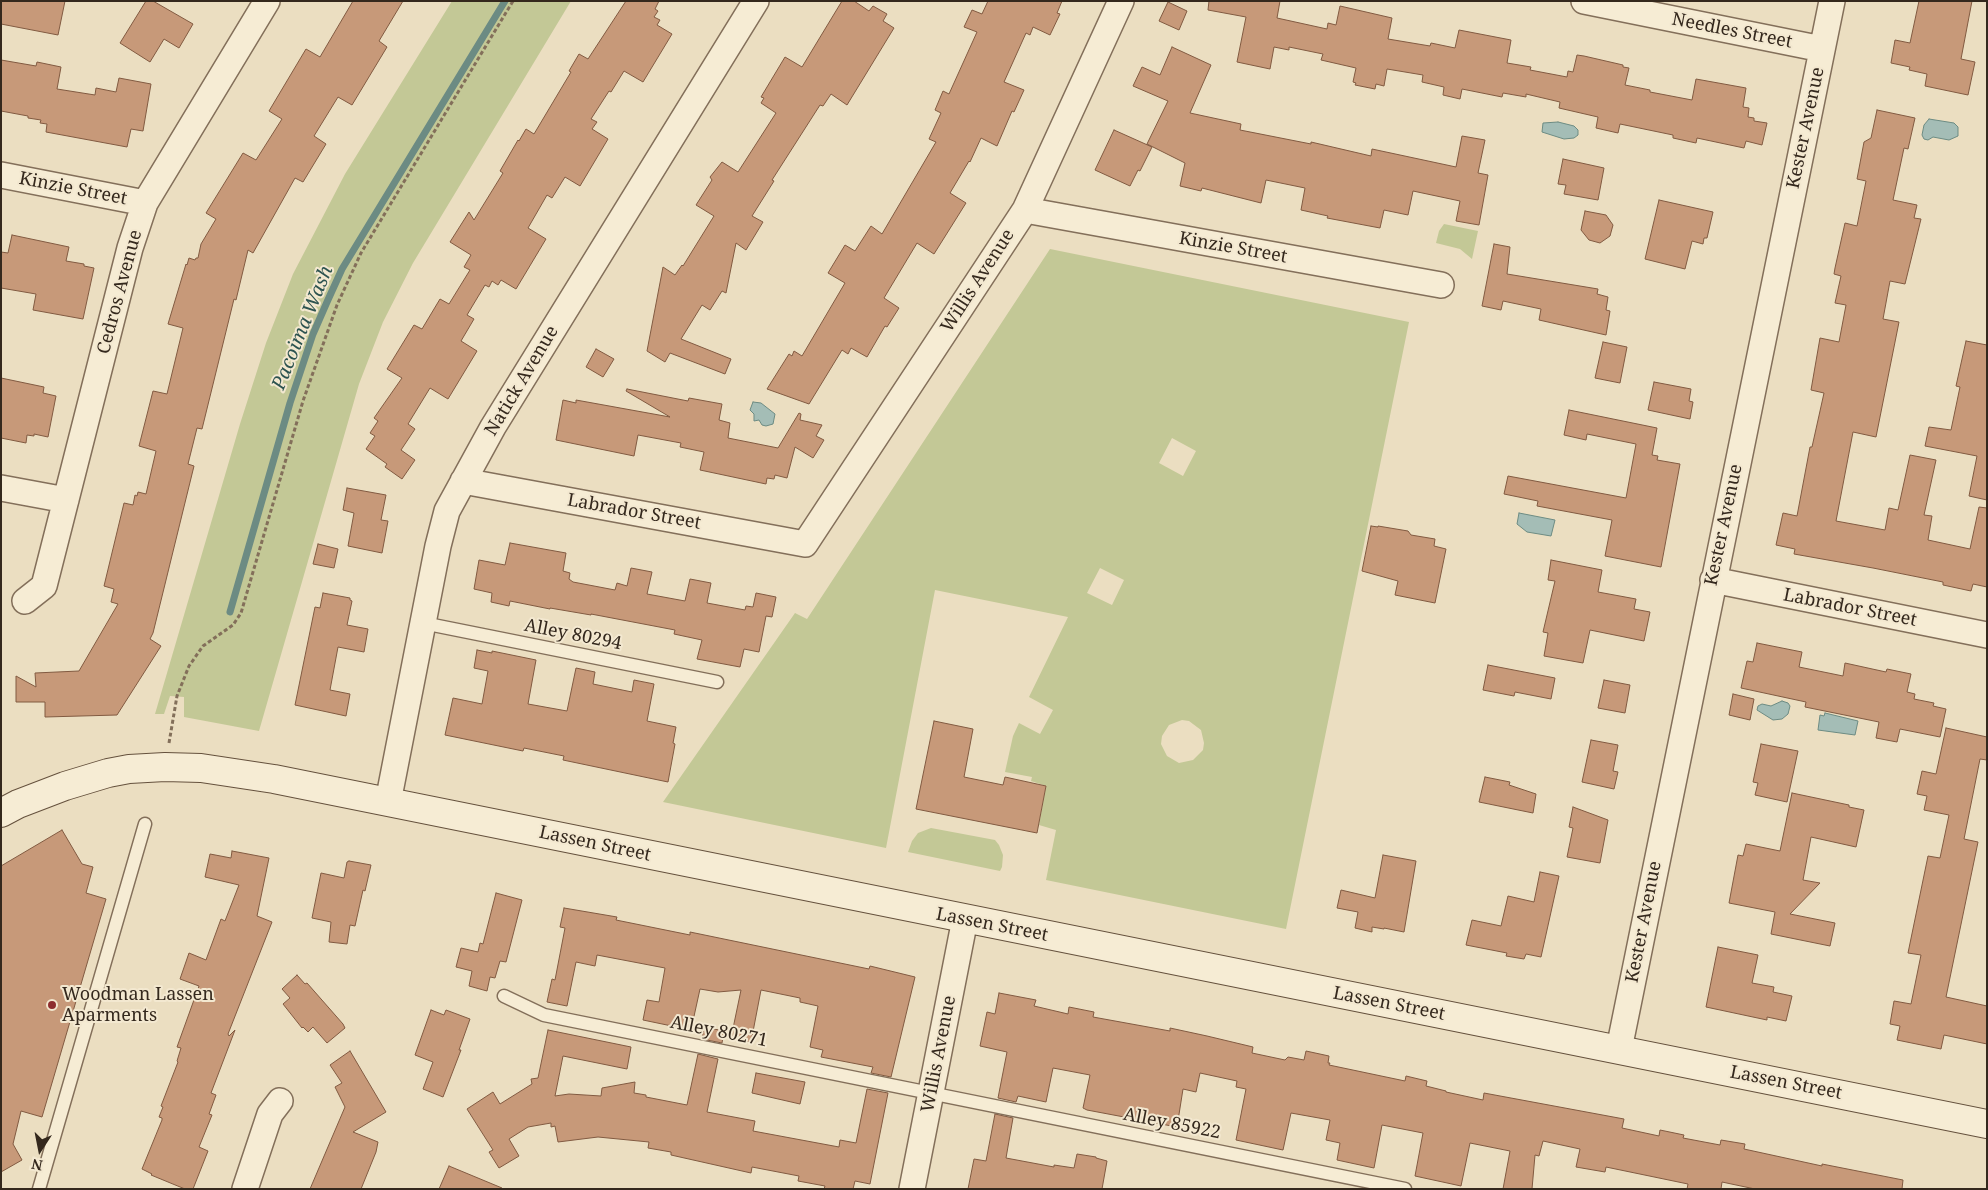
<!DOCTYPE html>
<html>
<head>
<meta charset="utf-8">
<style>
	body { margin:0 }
	#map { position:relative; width:1988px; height:1190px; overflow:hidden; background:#ebdec1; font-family:"Noto Serif",serif }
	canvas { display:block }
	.frame { position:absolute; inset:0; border:2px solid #34281d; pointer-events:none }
	.north { position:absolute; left:15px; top:1125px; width:50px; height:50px; -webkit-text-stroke:4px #f3e8d0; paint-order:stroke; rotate:191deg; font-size:14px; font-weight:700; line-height:20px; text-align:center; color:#34281d }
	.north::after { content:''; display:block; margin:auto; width:18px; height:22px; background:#34281d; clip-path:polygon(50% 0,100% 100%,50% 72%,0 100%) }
</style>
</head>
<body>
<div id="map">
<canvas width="1988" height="1190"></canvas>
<div class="frame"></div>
<div class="north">N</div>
</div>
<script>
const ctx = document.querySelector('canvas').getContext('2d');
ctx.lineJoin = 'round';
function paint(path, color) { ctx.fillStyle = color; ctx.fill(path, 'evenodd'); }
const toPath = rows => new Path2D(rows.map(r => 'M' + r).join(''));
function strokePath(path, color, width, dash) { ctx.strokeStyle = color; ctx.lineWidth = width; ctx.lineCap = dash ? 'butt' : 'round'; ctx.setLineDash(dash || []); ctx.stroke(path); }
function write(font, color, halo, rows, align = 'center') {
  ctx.font = font + ' "Noto Serif",serif'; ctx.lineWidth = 4; ctx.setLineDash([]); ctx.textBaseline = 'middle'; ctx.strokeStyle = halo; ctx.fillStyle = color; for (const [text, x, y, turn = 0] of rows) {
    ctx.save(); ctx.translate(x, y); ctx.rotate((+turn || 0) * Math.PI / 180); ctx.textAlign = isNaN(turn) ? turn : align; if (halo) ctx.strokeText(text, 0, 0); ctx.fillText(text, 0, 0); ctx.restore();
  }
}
const green = toPath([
	[452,1,571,1,413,263,383,322,359,384,259,731,184,717,184,697,170,696,164,714,155,714,240,424,266,343,293,274,345,174],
	[1444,224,1478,231,1472,259,1460,249,1436,243,1439,231],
	[1050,249,1409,322,1286,929,1046,880,1056,830,1039,825,1046,786,1031,781,1032,777,1005,772,1013,736,1019,723,1040,734,1053,710,1029,697,1068,617,935,590,886,848,663,802,795,613,807,619],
	[1172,438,1196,451,1183,476,1159,463],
	[1100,568,1124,580,1112,605,1087,593],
	[1182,720,1189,721,1201,730,1204,743,1203,750,1193,760,1179,763,1167,756,1161,744,1162,736,1169,725],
	[931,828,995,840,999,845,1003,855,1002,867,1000,871,908,852,912,841,918,833]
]);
const water = toPath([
	[1929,119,1954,123,1958,127,1958,136,1949,140,1933,137,1928,140,1924,139,1922,135,1924,125,1929,119],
	[1558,122,1574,126,1578,130,1578,135,1574,138,1564,139,1542,132,1543,123,1558,122],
	[753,402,761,403,775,414,773,424,766,426,762,425,759,420,754,421,754,414,750,410,753,402],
	[1519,513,1555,520,1551,536,1527,532,1517,524,1519,513],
	[1782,701,1788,703,1790,706,1788,714,1782,719,1773,720,1757,710,1758,706,1762,704,1771,706,1782,701],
	[1825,713,1858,721,1855,735,1818,730,1820,715,1824,716,1825,713]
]);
const stream = toPath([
	[230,612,290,403,313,334,327,302,342,269,505,1]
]);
const building = toPath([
	[1,1,65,1,58,35,1,24,1,1],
	[146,1,153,1,193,24,179,48,164,39,150,62,120,43,146,1],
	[353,1,403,1,379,41,387,47,352,105,338,97,314,136,326,144,303,182,295,178,253,253,248,250,236,300,234,299,202,429,197,428,188,464,194,466,153,633,150,639,161,646,117,715,45,717,45,702,16,702,16,676,36,687,35,673,79,671,118,604,111,602,114,589,104,586,124,503,133,505,135,495,137,496,138,492,146,494,156,451,139,446,153,391,167,394,183,328,168,324,186,264,187,265,189,258,195,260,196,258,198,258,201,244,216,219,206,213,243,153,256,160,282,119,269,111,306,49,320,57,353,1],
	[626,1,659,1,655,9,658,11,654,17,660,20,657,25,672,34,643,82,624,71,611,92,609,91,591,119,597,122,592,129,608,139,580,186,565,177,552,198,547,195,528,228,546,239,516,289,501,280,498,285,492,281,489,287,485,285,467,315,474,319,461,341,477,351,448,399,430,388,408,424,415,429,401,450,415,460,402,479,385,467,387,464,366,449,375,436,370,433,378,421,374,418,402,378,387,369,414,325,422,329,440,299,449,304,470,270,464,267,471,255,450,242,469,212,474,220,503,173,500,171,518,140,519,141,526,129,534,134,571,72,569,71,579,54,588,59,626,1],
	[842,1,854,1,869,11,873,6,887,14,883,21,894,28,847,105,831,94,823,106,820,105,772,180,774,181,752,216,763,222,746,250,736,243,726,293,722,291,710,310,702,305,681,339,731,359,725,374,670,353,665,362,647,351,663,267,675,275,682,265,683,266,714,216,696,205,712,180,710,177,722,162,738,172,776,113,761,103,764,98,761,97,785,57,802,67,842,1],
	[988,1,1062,1,1057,13,1060,14,1050,35,1033,27,1030,35,1026,33,1004,82,1024,90,1014,112,1012,111,997,146,981,138,970,162,969,161,950,193,966,203,934,254,917,243,884,298,899,308,887,327,885,326,867,357,851,348,848,354,842,350,809,404,767,389,789,354,792,356,794,351,802,356,845,283,828,273,845,245,855,251,871,226,882,234,936,142,929,139,941,113,935,110,943,91,949,94,977,32,964,27,972,10,982,14,988,1],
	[1209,1,1280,1,1277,18,1327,29,1328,23,1336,25,1340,6,1392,18,1388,39,1430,46,1431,43,1455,48,1459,30,1511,40,1507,63,1531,67,1530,70,1567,77,1568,71,1573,72,1577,55,1584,56,1623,65,1623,67,1629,68,1625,85,1650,90,1650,92,1692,100,1696,79,1746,88,1743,107,1749,108,1748,117,1754,118,1754,121,1767,123,1762,145,1746,141,1744,148,1697,138,1696,143,1673,138,1673,135,1620,124,1618,133,1596,128,1598,117,1559,108,1560,102,1526,94,1526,97,1503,93,1502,97,1462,89,1460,99,1443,95,1444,87,1422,82,1423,75,1387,69,1384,86,1376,84,1375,89,1355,85,1356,83,1353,82,1356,68,1321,60,1323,54,1289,47,1289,50,1274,47,1270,69,1237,62,1246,17,1208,10,1209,1],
	[1919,1,1972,1,1961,59,1975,62,1968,95,1925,86,1927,74,1909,70,1910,67,1891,63,1895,40,1910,43,1919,1],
	[1168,2,1187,11,1179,30,1159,21,1168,2],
	[1172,47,1211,65,1190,113,1241,124,1240,130,1311,144,1311,142,1371,156,1372,149,1456,167,1462,136,1485,140,1478,173,1488,175,1479,225,1456,221,1460,201,1413,191,1408,215,1384,210,1380,228,1327,218,1328,216,1301,210,1305,188,1266,180,1261,203,1202,188,1201,191,1180,186,1185,163,1147,144,1168,101,1133,86,1142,67,1160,75,1172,47],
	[1,60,36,66,37,62,61,67,57,89,95,95,96,88,116,92,119,78,151,84,143,131,131,129,127,147,46,132,47,124,40,123,41,120,28,118,28,116,1,111,1,60],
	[1877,110,1915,118,1908,149,1904,148,1893,200,1917,205,1914,218,1921,219,1905,284,1890,281,1883,319,1899,322,1876,437,1853,432,1836,521,1885,530,1889,508,1898,510,1910,455,1936,460,1924,515,1932,516,1928,540,1970,549,1979,507,1987,508,1987,587,1973,584,1971,591,1943,585,1943,582,1873,568,1794,554,1795,549,1776,545,1783,513,1797,516,1810,447,1812,447,1824,393,1811,390,1820,338,1839,342,1846,305,1835,303,1841,276,1834,274,1835,268,1845,223,1857,226,1866,181,1857,179,1864,142,1871,138,1877,110],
	[1114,130,1152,147,1140,171,1138,170,1130,186,1095,170,1114,130],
	[1563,159,1604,168,1598,200,1564,194,1566,185,1558,184,1563,159],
	[1659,200,1713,212,1707,238,1704,238,1703,244,1692,241,1685,269,1645,259,1659,200],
	[1585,211,1606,215,1613,225,1610,236,1600,243,1589,240,1581,230,1585,211],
	[12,235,69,247,66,261,84,264,84,266,94,268,83,319,33,310,36,294,1,288,1,252,8,253,12,235],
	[1494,244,1510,247,1507,274,1592,288,1598,289,1597,294,1608,297,1606,310,1610,311,1606,335,1539,320,1541,309,1503,301,1501,310,1482,306,1494,244],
	[1966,341,1987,345,1987,500,1969,496,1977,456,1925,446,1929,427,1951,430,1960,387,1956,386,1966,341],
	[1603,342,1627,347,1620,383,1595,378,1603,342],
	[596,349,614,359,603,377,586,367,596,349],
	[1,378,44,387,43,393,56,396,48,437,34,434,34,436,27,435,26,443,1,438,1,378],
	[1654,382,1691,389,1689,401,1693,402,1690,419,1648,410,1654,382],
	[627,389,688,401,689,398,722,404,719,420,730,423,728,438,778,448,799,413,801,414,800,420,822,425,816,436,824,440,813,458,795,447,787,478,775,475,774,479,767,478,766,484,700,470,704,452,680,447,681,443,638,435,634,456,556,440,563,400,576,403,576,400,670,417,626,391,627,389],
	[1569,410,1657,428,1652,455,1658,456,1657,460,1680,464,1661,567,1605,556,1612,520,1537,506,1538,501,1504,494,1508,476,1626,498,1636,444,1587,434,1586,440,1564,435,1569,410],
	[347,488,386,495,381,520,388,521,382,553,348,546,354,513,343,510,347,488],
	[1371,526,1378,527,1378,526,1408,531,1411,535,1435,539,1434,546,1446,549,1435,603,1395,595,1398,581,1362,571,1371,526],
	[510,543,566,553,563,571,570,573,569,579,573,582,615,590,617,583,627,586,631,568,652,572,647,594,685,601,690,579,711,583,707,603,745,610,746,606,753,607,756,593,776,597,772,617,766,616,759,652,744,649,740,667,697,659,702,640,674,634,675,630,591,614,591,615,550,608,550,609,510,601,509,606,491,602,492,593,474,589,479,560,505,565,510,543],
	[318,544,338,549,334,568,313,564,318,544],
	[1551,560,1602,570,1598,592,1636,599,1634,609,1650,612,1644,641,1590,630,1583,663,1544,656,1548,633,1543,632,1555,581,1548,580,1551,560],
	[323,593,350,598,350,600,352,601,347,625,368,629,364,652,338,647,330,690,350,694,346,716,295,705,315,607,320,608,323,593],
	[1757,643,1802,652,1799,667,1843,676,1845,663,1886,672,1887,669,1911,674,1907,692,1915,694,1914,699,1934,703,1933,706,1946,709,1940,737,1900,729,1897,742,1876,738,1879,722,1805,707,1806,702,1741,688,1747,661,1753,662,1757,643],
	[477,650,492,653,492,651,536,660,528,704,567,711,576,668,595,672,593,684,632,692,634,680,654,684,647,721,676,727,673,743,675,744,668,782,563,760,564,756,524,748,523,751,445,735,453,698,482,704,488,671,474,668,477,650],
	[1488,665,1555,678,1551,699,1515,692,1514,696,1483,690,1488,665],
	[1604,680,1630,685,1625,713,1598,708,1604,680],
	[1733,694,1754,699,1750,720,1729,715,1733,694],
	[934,721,973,729,964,777,1003,785,1005,777,1046,786,1037,833,916,809,934,721],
	[1946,728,1987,737,1987,760,1980,759,1964,839,1978,842,1946,997,1987,1006,1987,1044,1944,1035,1941,1049,1897,1040,1900,1026,1890,1024,1894,1001,1911,1004,1921,955,1908,953,1928,856,1940,858,1949,815,1924,810,1927,796,1917,794,1922,771,1936,774,1946,728],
	[1591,740,1618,745,1613,771,1618,772,1614,789,1582,782,1591,740],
	[1761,744,1798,751,1787,802,1755,795,1758,783,1753,782,1761,744],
	[1485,777,1510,782,1509,785,1536,794,1533,813,1479,802,1485,777],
	[1792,793,1849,805,1849,807,1864,810,1856,847,1811,837,1803,880,1820,883,1790,914,1835,923,1830,946,1771,934,1775,912,1729,903,1738,855,1743,856,1746,844,1780,851,1792,793],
	[1573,807,1608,820,1600,863,1567,857,1573,828,1569,827,1573,807],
	[62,830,82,864,93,867,86,893,106,899,42,1117,21,1111,13,1144,22,1160,1,1172,1,866,62,830],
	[232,851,269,858,257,916,272,922,228,1034,229,1036,235,1030,211,1093,216,1095,209,1114,212,1115,199,1147,208,1151,193,1189,185,1189,151,1175,152,1174,142,1169,162,1120,162,1118,159,1117,163,1107,161,1106,178,1062,177,1061,181,1048,177,1047,199,986,180,979,189,953,206,960,221,919,225,921,239,885,205,877,210,854,231,858,232,851],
	[1383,855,1416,861,1404,932,1384,928,1384,929,1372,927,1372,932,1355,928,1358,912,1337,908,1341,890,1375,898,1383,855],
	[349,861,371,865,365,891,363,890,355,926,350,925,347,944,329,942,331,922,312,918,321,873,344,878,347,862,349,861],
	[1540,872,1559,876,1541,957,1526,954,1524,959,1506,956,1507,953,1466,945,1472,920,1501,926,1508,896,1534,902,1540,872],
	[496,893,522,900,506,962,500,961,495,978,490,977,487,991,469,986,472,971,456,967,461,948,478,952,480,943,483,944,496,893],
	[564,908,617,917,616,920,690,935,690,932,869,969,870,966,915,977,891,1077,871,1073,873,1067,821,1057,823,1050,810,1047,818,1006,800,1002,800,998,761,990,751,1042,731,1038,741,990,718,992,700,989,691,1030,643,1020,647,1000,659,1002,665,968,597,955,595,966,576,962,567,1006,547,1002,552,979,555,980,565,928,560,927,564,908],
	[1718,947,1758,955,1752,983,1774,987,1773,992,1792,996,1786,1021,1767,1017,1767,1020,1706,1007,1718,947],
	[297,975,305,984,307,983,343,1024,345,1028,327,1043,313,1027,308,1032,303,1027,302,1028,283,1004,290,998,282,989,297,975],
	[999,993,1036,1000,1034,1006,1068,1014,1069,1007,1094,1012,1093,1017,1170,1031,1170,1028,1207,1036,1253,1047,1252,1053,1285,1060,1288,1057,1304,1060,1306,1051,1329,1056,1328,1063,1330,1063,1329,1065,1405,1081,1406,1076,1427,1081,1426,1086,1446,1091,1446,1092,1483,1100,1484,1093,1624,1119,1622,1128,1659,1136,1660,1130,1684,1135,1683,1138,1720,1145,1721,1140,1745,1144,1744,1149,1822,1166,1822,1164,1903,1180,1902,1189,1755,1189,1722,1182,1721,1189,1687,1189,1688,1184,1606,1167,1605,1172,1576,1167,1580,1149,1543,1141,1539,1156,1535,1155,1532,1189,1503,1189,1510,1151,1470,1143,1461,1186,1415,1176,1423,1133,1382,1125,1374,1168,1337,1160,1340,1143,1326,1140,1330,1120,1291,1113,1283,1150,1236,1140,1246,1089,1236,1087,1237,1081,1200,1073,1196,1092,1183,1089,1177,1127,1087,1110,1083,1108,1090,1075,1053,1068,1046,1102,1018,1096,1016,1102,998,1098,1007,1052,980,1046,987,1012,995,1014,999,993],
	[431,1010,444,1015,446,1010,470,1019,459,1050,461,1050,443,1097,423,1089,433,1062,415,1055,431,1010],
	[704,1027,724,1031,722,1043,702,1039,704,1027],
	[548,1030,631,1047,627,1069,563,1056,555,1096,569,1094,601,1096,602,1088,635,1082,634,1093,646,1095,646,1097,687,1105,698,1054,718,1059,707,1112,755,1121,753,1131,839,1147,840,1140,856,1143,867,1089,888,1093,870,1184,855,1181,853,1189,824,1189,825,1186,798,1181,799,1176,752,1167,751,1173,671,1155,671,1152,648,1148,649,1142,598,1137,558,1142,555,1126,551,1127,551,1123,528,1127,509,1139,519,1156,499,1168,489,1152,493,1150,467,1109,493,1092,500,1104,532,1084,531,1079,538,1078,548,1030],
	[350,1051,386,1112,353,1132,378,1142,376,1152,361,1189,310,1189,345,1107,335,1087,342,1083,330,1065,350,1051],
	[756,1073,805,1082,800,1104,752,1093,756,1073],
	[995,1114,1013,1118,1006,1158,1054,1167,1054,1165,1074,1168,1077,1154,1096,1157,1096,1158,1107,1161,1102,1189,968,1189,974,1159,986,1161,995,1114],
	[449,1166,502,1188,502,1189,439,1189,449,1166]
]);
const path = toPath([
	[169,743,177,696,189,666,203,646,233,625,241,613,303,401,337,305,361,253,513,1]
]);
const service = toPath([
	[423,623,717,682],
	[504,996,544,1015,1405,1189],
	[39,1189,145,824]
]);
const minor = toPath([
	[1584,1,1822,49],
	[1,175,145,203],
	[1025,210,1441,285],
	[463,481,805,544,1025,210,1121,1],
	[1,488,66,500],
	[1713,580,1987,635],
	[25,601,44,586,130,248,145,203,267,1],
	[388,802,438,546,447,511,493,427,756,1],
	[1619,1049,1832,1],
	[245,1189,270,1114,280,1101],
	[912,1189,965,919]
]);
const secondary = toPath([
	[1,813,18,804,65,786,108,773,129,769,165,767,201,768,274,779,1987,1124]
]);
const markers = [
	[52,1005,5,"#8e2e2f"]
];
const streetNames = [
	["Needles Street",1732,31,11],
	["Kester Avenue",1806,128,-78],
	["Kinzie Street",73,189,11],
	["Kinzie Street",1233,248,10],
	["Willis Avenue",978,281,-57],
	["Cedros Avenue",120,292,-75],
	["Natick Avenue",522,381,-59],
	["Labrador Street",634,512,10],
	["Kester Avenue",1724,525,-78],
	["Labrador Street",1850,608,11],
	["Alley 80294",573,635,11],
	["Lassen Street",595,844,12],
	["Kester Avenue",1644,922,-79],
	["Lassen Street",992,925,11],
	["Lassen Street",1389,1004,11],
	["Alley 80271",719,1032,11],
	["Willis Avenue",939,1054,-79],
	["Lassen Street",1786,1083,11],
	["Alley 85922",1172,1124,11]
];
const poiNames = [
	["Woodman Lassen",62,995],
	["Aparments",62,1016]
];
const waterNames = [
	["Pacoima Wash",303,328,-68]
];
paint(green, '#c3c896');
paint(water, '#a4bdb6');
strokePath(water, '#6c8b83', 1);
strokePath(stream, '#6c8b83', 7);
paint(building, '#c79979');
strokePath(building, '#815a41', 1);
strokePath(service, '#836f5a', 15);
strokePath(minor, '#836f5a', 28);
strokePath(secondary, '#65513d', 30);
strokePath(path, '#836f5a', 3, [4, 2.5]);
strokePath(service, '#f6ecd4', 12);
strokePath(minor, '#f6ecd4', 25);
strokePath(secondary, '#f6ecd4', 28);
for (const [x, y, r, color] of markers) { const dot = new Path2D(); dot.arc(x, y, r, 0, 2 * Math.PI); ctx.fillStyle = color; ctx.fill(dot); strokePath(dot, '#f3e8d0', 2); }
write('18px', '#34281d', '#f3e8d0', streetNames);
write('18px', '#34281d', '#f3e8d0', poiNames, 'left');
write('italic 19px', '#2d5350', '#f3e8d0', waterNames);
</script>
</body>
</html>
